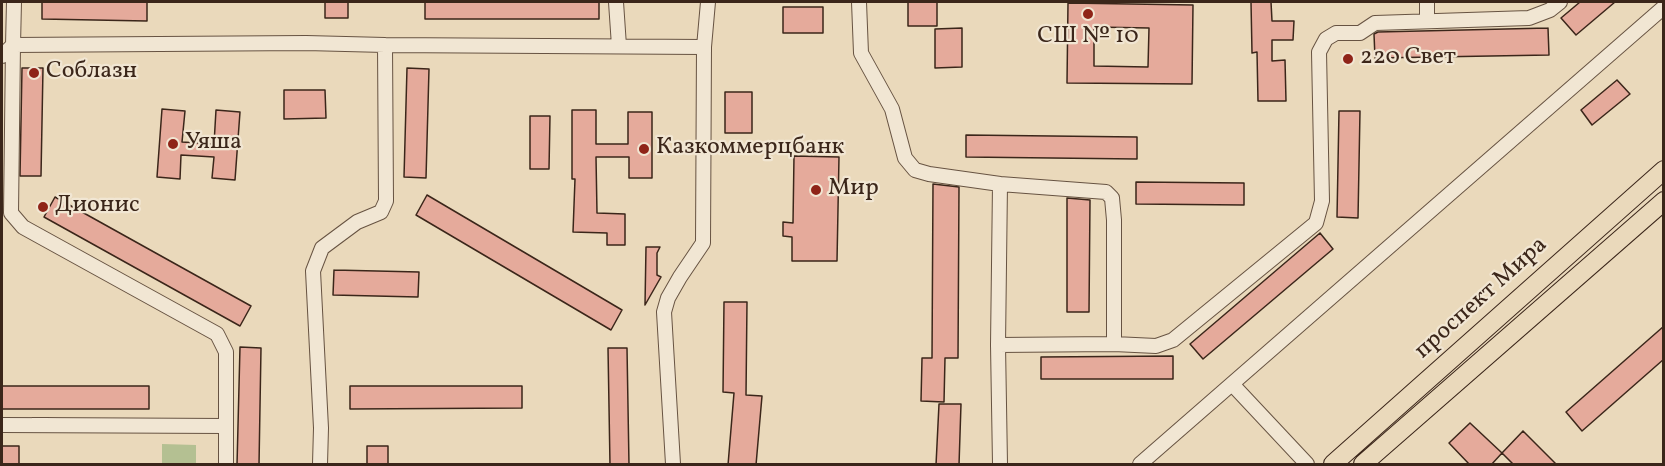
<!DOCTYPE html>
<html>
<head>
<meta charset="utf-8">
<style>
	body { margin:0 }
	#map { position:relative; width:1665px; height:466px; overflow:hidden; background:#ead9bb; font-family:Vollkorn,serif }
	canvas { display:block }
	.frame { position:absolute; inset:0; border:3px solid #3b261a; pointer-events:none }
</style>
</head>
<body>
<div id="map">
<canvas width="1665" height="466"></canvas>
<div class="frame"></div>
</div>
<script>
const ctx = document.querySelector('canvas').getContext('2d');
ctx.lineJoin = 'round';
function paint(path, color) { ctx.fillStyle = color; ctx.fill(path, 'evenodd'); }
const toPath = rows => new Path2D(rows.map(r => 'M' + r).join(''));
function strokePath(path, color, width, dash) { ctx.strokeStyle = color; ctx.lineWidth = width; ctx.lineCap = dash ? 'butt' : 'round'; ctx.setLineDash(dash || []); ctx.stroke(path); }
function write(font, color, halo, rows, align = 'center') {
  ctx.font = font + ' Vollkorn,serif'; ctx.lineWidth = 4.5; ctx.setLineDash([]); ctx.textBaseline = 'middle'; ctx.strokeStyle = halo; ctx.fillStyle = color; for (const [text, x, y, turn = 0] of rows) {
    ctx.save(); ctx.translate(x, y); ctx.rotate((+turn || 0) * Math.PI / 180); ctx.textAlign = isNaN(turn) ? turn : align; if (halo) ctx.strokeText(text, 0, 0); ctx.fillText(text, 0, 0); ctx.restore();
  }
}
const green = toPath([
	[162,444,196,445,196,464,162,464]
]);
const building = toPath([
	[42,2,147,2,147,21,42,19,42,2],
	[325,2,348,2,348,18,325,18,325,2],
	[425,2,599,2,599,19,425,19,425,2],
	[908,2,937,2,937,26,908,26,908,2],
	[1251,2,1271,2,1272,21,1294,21,1293,40,1272,40,1272,61,1285,60,1286,101,1258,101,1257,52,1252,53,1251,2],
	[1580,2,1615,2,1576,35,1561,18,1580,2],
	[1068,3,1193,5,1192,84,1067,83,1068,3],
	[1094,27,1149,28,1148,67,1094,66,1094,27],
	[783,7,823,7,823,33,783,33,783,7],
	[962,28,962,67,935,68,935,29,962,28],
	[1548,28,1549,55,1375,58,1374,34,1378,32,1548,28],
	[22,68,43,68,41,176,20,176,22,68],
	[407,68,429,69,426,178,404,177,407,68],
	[1617,80,1630,94,1592,125,1581,110,1617,80],
	[284,90,325,90,326,118,284,119,284,90],
	[725,92,752,92,752,133,725,133,725,92],
	[162,109,185,111,182,142,214,144,216,110,240,112,235,180,212,178,214,157,181,155,180,179,157,177,162,109],
	[572,110,596,110,596,144,628,144,628,112,652,112,652,178,629,178,629,157,596,157,597,213,625,214,625,245,607,245,607,233,573,232,575,179,572,179,572,110],
	[1339,111,1360,111,1358,218,1337,217,1339,111],
	[530,116,550,116,549,169,530,169,530,116],
	[966,135,1137,137,1137,159,966,157,966,135],
	[794,156,839,157,837,261,792,261,792,237,783,236,783,222,793,223,794,156],
	[1136,182,1244,183,1244,205,1136,204,1136,182],
	[933,184,959,187,958,358,945,358,944,402,921,401,922,358,932,358,933,184],
	[427,195,622,310,611,330,416,215,427,195],
	[55,197,251,306,240,326,44,217,55,197],
	[1067,198,1090,200,1089,312,1067,312,1067,198],
	[1320,233,1333,249,1203,359,1190,344,1320,233],
	[646,247,660,247,657,253,657,275,661,277,645,305,646,247],
	[334,270,419,272,418,297,333,295,334,270],
	[724,302,747,302,746,395,762,396,756,465,728,465,734,393,723,392,724,302],
	[1664,326,1664,359,1582,431,1566,412,1664,326],
	[240,347,261,348,259,465,237,465,240,347],
	[608,348,627,348,629,465,610,465,608,348],
	[1173,356,1173,379,1041,379,1041,357,1173,356],
	[2,386,149,386,149,409,2,409,2,386],
	[350,386,522,386,522,408,350,409,350,386],
	[939,404,961,404,959,465,936,465,939,404],
	[1470,423,1502,453,1491,465,1470,465,1449,443,1470,423],
	[1523,431,1557,465,1514,465,1502,453,1523,431],
	[2,446,19,446,19,465,2,465,2,446],
	[367,446,388,446,388,465,367,465,367,446]
]);
const minor = toPath([
	[616,2,619,46],
	[859,2,861,53,892,109,905,158,915,170,929,174,1000,184],
	[1427,2,1427,21],
	[385,45,704,47,708,2],
	[2,56,13,45,14,2],
	[1114,344,1156,346,1173,340,1316,223,1322,201,1319,52,1326,39,1336,33,1360,33,1375,23,1529,18,1550,10,1560,2],
	[998,345,1114,344,1114,220,1112,198,1106,192,1000,184,998,345,1000,464],
	[1232,384,1307,464],
	[2,425,226,426,33,425],
	[226,464,226,352,217,334,23,227,11,213,13,45,306,43,385,45,386,201,381,212,357,222,322,248,313,271,321,428,320,464],
	[673,464,664,312,668,298,680,277,703,243,704,47],
	[1140,464,1664,7]
]);
const major = toPath([
	[1333,464,1664,170],
	[1363,464,1664,201]
]);
const markers = [
	[1088,14,6,"#8f2418"],
	[1348,59,6,"#8f2418"],
	[34,73,6,"#8f2418"],
	[173,144,6,"#8f2418"],
	[644,149,6,"#8f2418"],
	[816,190,6,"#8f2418"],
	[43,207,6,"#8f2418"]
];
const poiNames = [
	["СШ № 10",1088,38,"center"],
	["220 Свет",1360,59],
	["Соблазн",46,73],
	["Уяша",185,144],
	["Казкоммерцбанк",656,149],
	["Мир",828,190],
	["Дионис",55,207]
];
const streetNames = [
	["проспект Мира",1482,299,-42]
];
paint(green, '#b4c092');
paint(building, '#e5aa9b');
strokePath(building, '#3b261a', 1.5);
strokePath(minor, '#675342', 16);
strokePath(major, '#3b261a', 20);
strokePath(minor, '#f1e6d3', 14);
strokePath(major, '#ead9bb', 18);
for (const [x, y, r, color] of markers) { const dot = new Path2D(); dot.arc(x, y, r, 0, 2 * Math.PI); ctx.fillStyle = color; ctx.fill(dot); strokePath(dot, '#f1e6d3', 2); }
write('24px', '#3b261a', '#f1e6d3', poiNames, 'left');
write('24px', '#3b261a', '#f1e6d3', streetNames);
</script>
</body>
</html>
